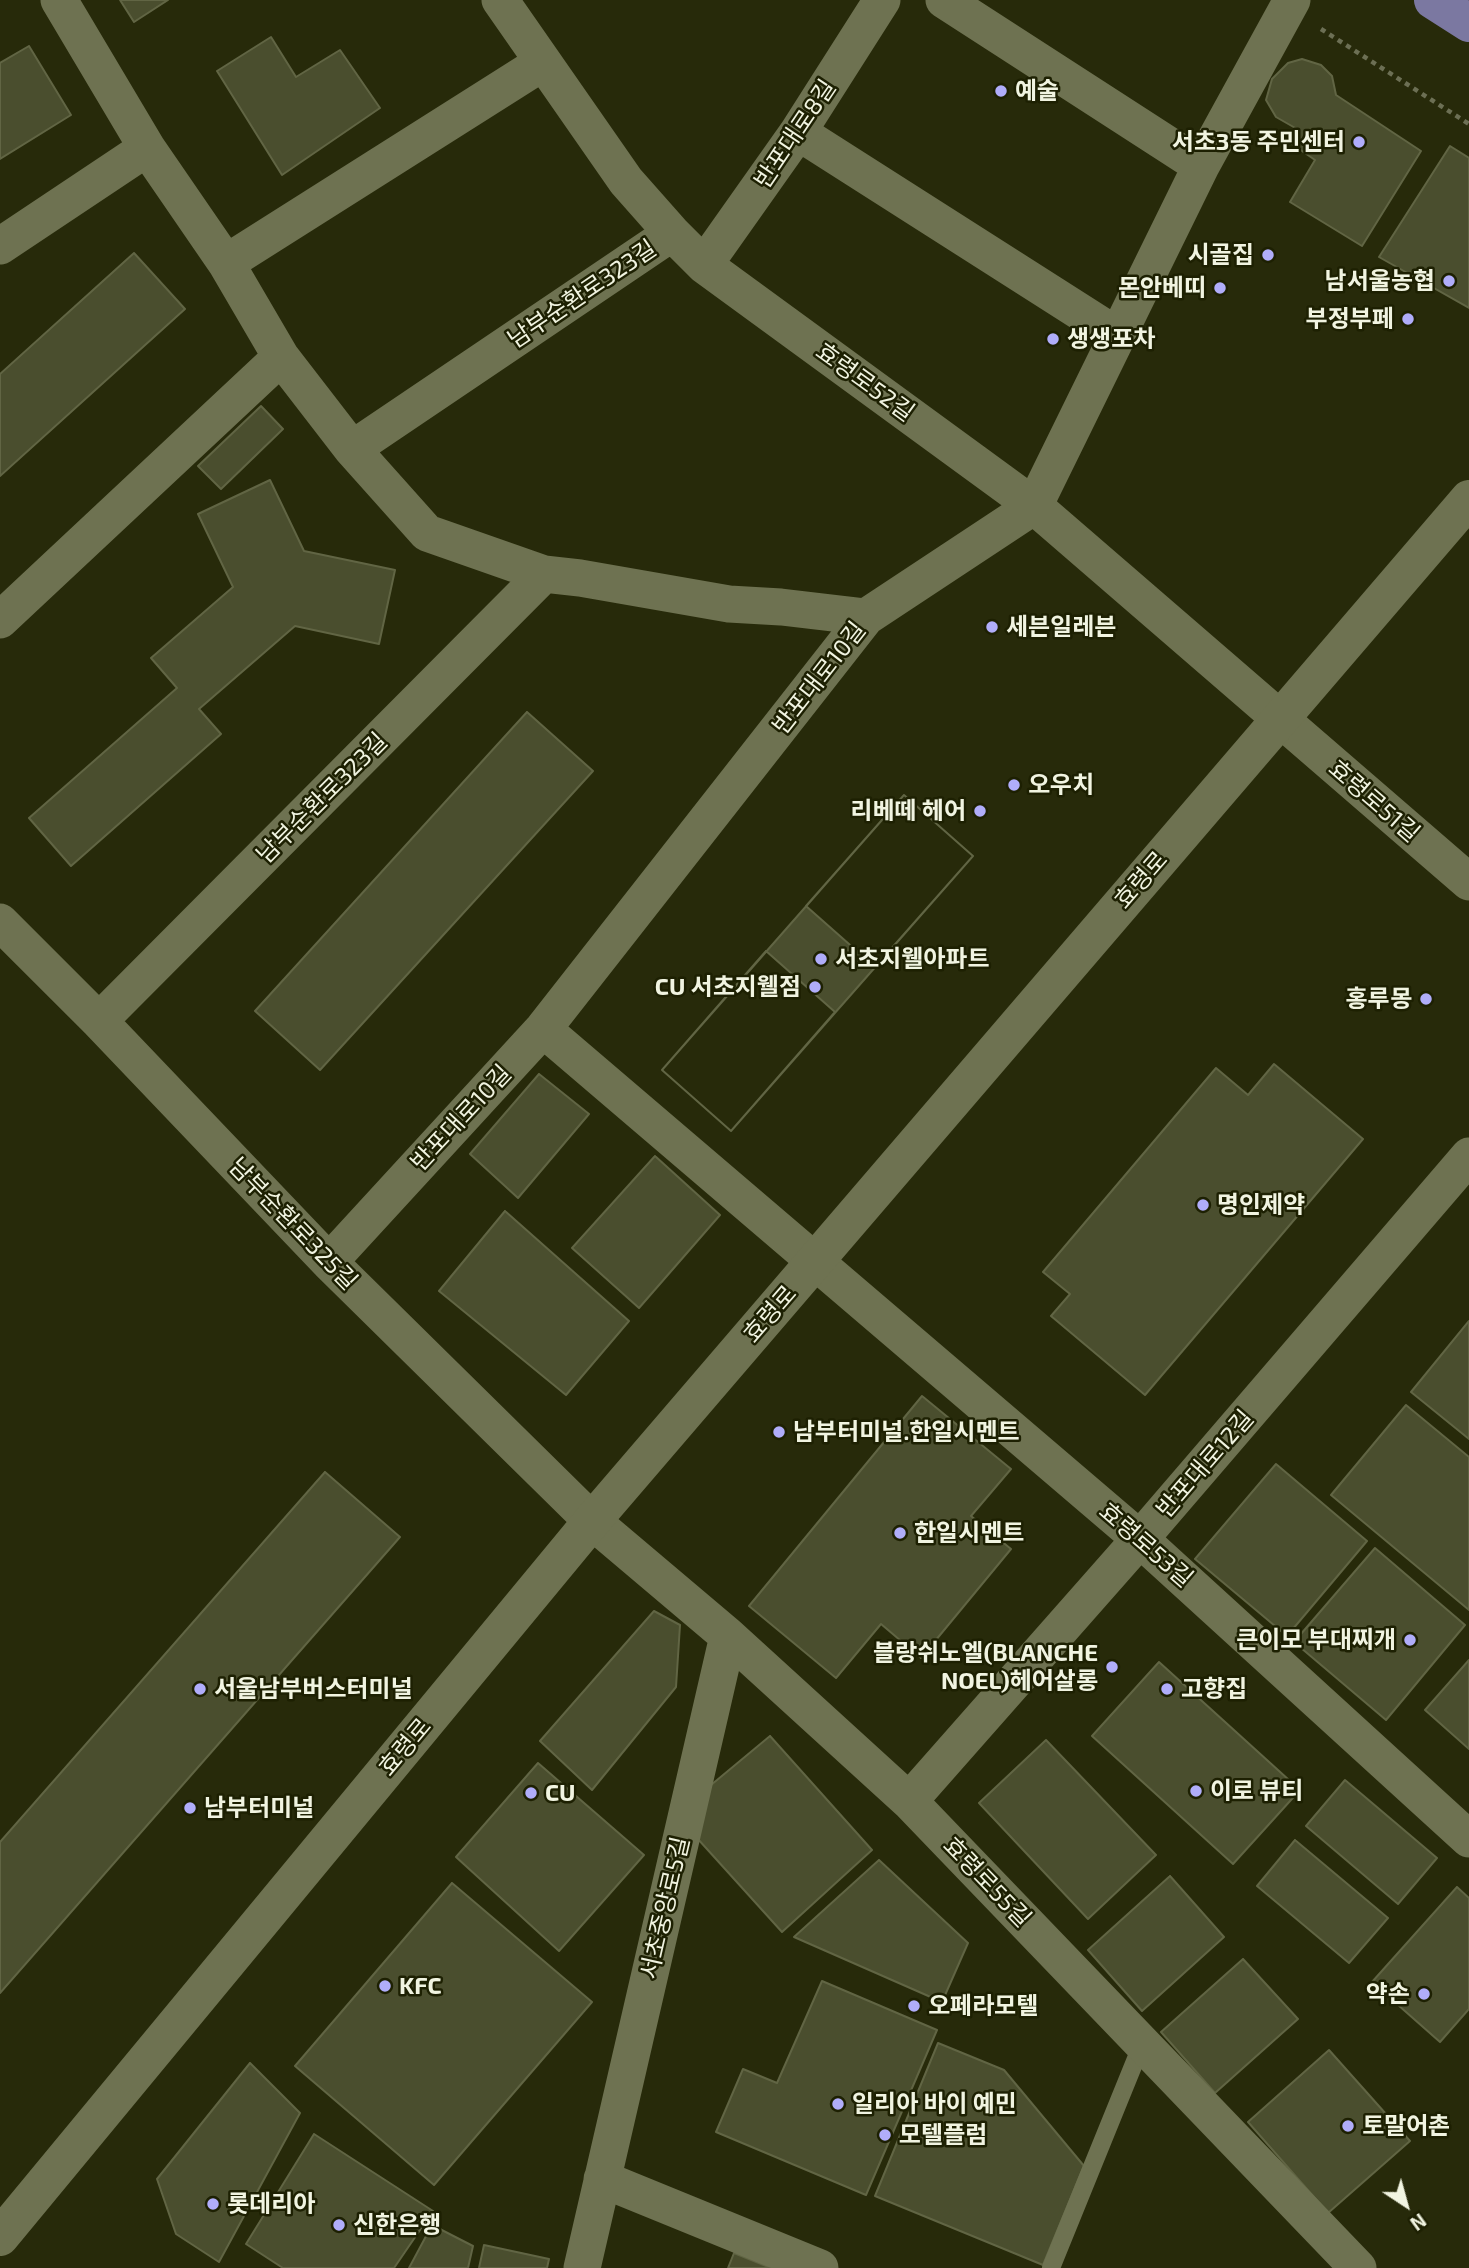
<!DOCTYPE html>
<html>
<head>
<meta charset="utf-8">
<style>
	body { margin:0 }
	#map { position:relative; width:1469px; height:2268px; overflow:hidden; background:#272a0a; font-family:"Exo 2",sans-serif }
	canvas { display:block }
	.north { position:absolute; left:1371px; top:2170px; width:70px; height:70px; -webkit-text-stroke:5px #1d2002; paint-order:stroke; rotate:144deg; font-size:19px; font-weight:700; line-height:28px; text-align:center; color:#f1f4e1 }
	.north::after { content:''; display:block; margin:auto; width:24px; height:32px; background:#f1f4e1; clip-path:polygon(50% 0,100% 100%,50% 72%,0 100%) }
</style>
</head>
<body>
<div id="map">
<canvas width="1469" height="2268"></canvas>
<div class="north">N</div>
</div>
<script>
const ctx = document.querySelector('canvas').getContext('2d');
ctx.lineJoin = 'round';
function paint(path, color) { ctx.fillStyle = color; ctx.fill(path, 'evenodd'); }
const toPath = rows => new Path2D(rows.map(r => 'M' + r).join(''));
function strokePath(path, color, width, dash) { ctx.strokeStyle = color; ctx.lineWidth = width; ctx.lineCap = dash ? 'butt' : 'round'; ctx.setLineDash(dash || []); ctx.stroke(path); }
function write(font, color, halo, rows, align = 'center') {
  ctx.font = font + ' "Exo 2","Noto Sans KR",sans-serif'; ctx.lineWidth = 5; ctx.setLineDash([]); ctx.textBaseline = 'middle'; ctx.strokeStyle = halo; ctx.fillStyle = color; for (const [text, x, y, turn = 0] of rows) {
    ctx.save(); ctx.translate(x, y); ctx.rotate((+turn || 0) * Math.PI / 180); ctx.textAlign = isNaN(turn) ? turn : align; if (halo) ctx.strokeText(text, 0, 0); ctx.fillText(text, 0, 0); ctx.restore();
  }
}
const building = toPath([
	[120,0,168,0,134,22,120,0],
	[271,37,296,77,340,50,380,108,282,175,217,71,271,37],
	[29,46,71,115,0,159,0,63,29,46],
	[1302,59,1321,65,1332,76,1336,95,1421,151,1362,246,1290,202,1315,160,1289,142,1297,129,1276,117,1266,100,1272,79,1288,63,1302,59],
	[1450,146,1469,158,1469,308,1379,257,1450,146],
	[134,253,185,309,0,476,0,374,134,253],
	[261,406,283,429,221,489,198,466,261,406],
	[270,480,304,551,395,570,379,644,295,626,199,709,221,734,71,866,29,818,177,688,151,658,233,587,198,514,270,480],
	[527,712,593,771,320,1070,255,1011,527,712],
	[904,795,973,856,731,1131,662,1070,904,795],
	[904,795,973,856,875,967,806,906,904,795],
	[766,951,835,1012,731,1131,662,1070,766,951],
	[1274,1064,1363,1139,1145,1395,1051,1316,1070,1294,1043,1272,1216,1068,1248,1095,1274,1064],
	[539,1074,589,1114,518,1198,470,1154,539,1074],
	[655,1156,720,1215,639,1308,572,1248,655,1156],
	[505,1211,629,1321,566,1395,439,1291,505,1211],
	[1469,1321,1469,1439,1411,1392,1469,1321],
	[922,1396,1011,1469,971,1516,1011,1549,921,1658,881,1624,836,1678,749,1606,922,1396],
	[1406,1405,1469,1457,1469,1610,1331,1495,1406,1405],
	[1276,1464,1367,1541,1287,1636,1195,1559,1276,1464],
	[325,1472,400,1537,0,1993,0,1842,325,1472],
	[1375,1548,1465,1625,1386,1720,1294,1642,1375,1548],
	[654,1611,680,1625,676,1687,592,1790,540,1741,654,1611],
	[1469,1660,1469,1749,1425,1710,1469,1660],
	[1159,1662,1300,1790,1233,1864,1092,1736,1159,1662],
	[770,1736,872,1850,782,1932,697,1838,705,1790,770,1736],
	[1046,1740,1156,1855,1088,1919,979,1803,1046,1740],
	[538,1763,644,1855,559,1951,456,1857,538,1763],
	[1345,1780,1437,1858,1398,1904,1306,1826,1345,1780],
	[1295,1840,1388,1918,1349,1963,1257,1886,1295,1840],
	[879,1860,968,1943,942,2002,794,1937,879,1860],
	[1170,1876,1224,1937,1142,2011,1088,1950,1170,1876],
	[452,1883,592,2002,434,2185,295,2066,452,1883],
	[1457,1887,1469,1898,1469,2009,1440,2042,1372,1982,1457,1887],
	[1243,1959,1298,2019,1215,2093,1161,2032,1243,1959],
	[822,1981,937,2030,866,2195,716,2132,743,2069,777,2083,822,1981],
	[938,2043,1004,2070,1084,2166,1043,2265,875,2196,938,2043],
	[1329,2050,1410,2141,1328,2213,1248,2122,1329,2050],
	[250,2063,300,2113,219,2262,176,2234,157,2179,250,2063],
	[314,2134,433,2211,394,2268,283,2268,246,2244,314,2134],
	[432,2225,473,2246,468,2268,409,2268,432,2225],
	[484,2245,549,2259,547,2268,479,2268,484,2245],
	[734,2253,771,2268,728,2268,734,2253]
]);
const path = toPath([
	[1321,29,1469,124]
]);
const service = toPath([
	[1051,2268,1142,2044]
]);
const minor = toPath([
	[59,0,147,148,226,263,281,357,352,449,427,533,544,574,580,578,729,604,781,607,866,617],
	[500,0,626,181,672,233,704,265,1034,506,1469,882],
	[944,0,1201,166],
	[798,132,1118,336],
	[0,246,147,148],
	[226,263,542,63],
	[704,265,798,132,882,0],
	[352,449,672,233],
	[0,620,281,357],
	[0,922,99,1021,329,1262,592,1521,728,1636,909,1801,1358,2268],
	[99,1021,544,574],
	[543,1029,1140,1539,1469,1839],
	[329,1262,543,1029,866,617,1034,506,1201,166,1292,0],
	[909,1801,1140,1539,1469,1156],
	[602,2179,820,2268],
	[582,2268,728,1636]
]);
const secondary = toPath([
	[0,2237,592,1521,1469,499]
]);
const primary = toPath([
	[1433,0,1469,23]
]);
const markers = [
	[1001,91,7,"#b0adfa"],
	[1359,142,7,"#b0adfa"],
	[1268,255,7,"#b0adfa"],
	[1449,281,7,"#b0adfa"],
	[1220,288,7,"#b0adfa"],
	[1408,319,7,"#b0adfa"],
	[1053,339,7,"#b0adfa"],
	[992,627,7,"#b0adfa"],
	[1014,785,7,"#b0adfa"],
	[980,811,7,"#b0adfa"],
	[821,959,7,"#b0adfa"],
	[815,987,7,"#b0adfa"],
	[1426,999,7,"#b0adfa"],
	[1203,1205,7,"#b0adfa"],
	[779,1432,7,"#b0adfa"],
	[900,1533,7,"#b0adfa"],
	[1410,1640,7,"#b0adfa"],
	[1112,1667,7,"#b0adfa"],
	[200,1689,7,"#b0adfa"],
	[1167,1689,7,"#b0adfa"],
	[1196,1791,7,"#b0adfa"],
	[531,1793,7,"#b0adfa"],
	[190,1808,7,"#b0adfa"],
	[385,1986,7,"#b0adfa"],
	[1424,1994,7,"#b0adfa"],
	[914,2006,7,"#b0adfa"],
	[838,2104,7,"#b0adfa"],
	[1348,2126,7,"#b0adfa"],
	[885,2135,7,"#b0adfa"],
	[213,2204,7,"#b0adfa"],
	[339,2225,7,"#b0adfa"]
];
const poiNames = [
	["예술",1015,91],
	["서초3동 주민센터",1345,142,"right"],
	["시골집",1254,255,"right"],
	["남서울농협",1435,281,"right"],
	["몬안베띠",1206,288,"right"],
	["부정부페",1394,319,"right"],
	["생생포차",1067,339],
	["세븐일레븐",1006,627],
	["오우치",1028,785],
	["리베떼 헤어",966,811,"right"],
	["서초지웰아파트",835,959],
	["CU 서초지웰점",801,987,"right"],
	["홍루몽",1412,999,"right"],
	["명인제약",1217,1205],
	["남부터미널.한일시멘트",793,1432],
	["한일시멘트",914,1533],
	["큰이모 부대찌개",1396,1640,"right"],
	["블랑쉬노엘(BLANCHE",1098,1653,"right"],
	["NOEL)헤어살롱",1098,1681,"right"],
	["서울남부버스터미널",214,1689],
	["고향집",1181,1689],
	["이로 뷰티",1210,1791],
	["CU",545,1793],
	["남부터미널",204,1808],
	["KFC",399,1986],
	["약손",1410,1994,"right"],
	["오페라모텔",928,2006],
	["일리아 바이 예민",852,2104],
	["토말어촌",1362,2126],
	["모텔플럼",899,2135],
	["롯데리아",227,2204],
	["신한은행",353,2225]
];
const streetNames = [
	["반포대로8길",795,134,-56],
	["남부순환로323길",582,294,-34],
	["효령로52길",865,382,36],
	["반포대로10길",819,678,-52],
	["남부순환로323길",322,798,-45],
	["효령로51길",1374,801,41],
	["효령로",1141,880,-49],
	["반포대로10길",461,1118,-47],
	["남부순환로325길",293,1224,46],
	["효령로",770,1314,-49],
	["반포대로12길",1205,1464,-49],
	["효령로53길",1146,1545,41],
	["효령로",405,1747,-50],
	["효령로55길",987,1882,46],
	["서초중앙로5길",665,1908,-77]
];
paint(building, '#4a4e2e');
strokePath(building, '#616544', 2);
strokePath(path, '#6c6f54', 4.5, [5, 5]);
strokePath(service, '#6e7251', 18);
strokePath(minor, '#6e7251', 37);
strokePath(secondary, '#6e7251', 38);
strokePath(primary, '#7b78a1', 38);
for (const [x, y, r, color] of markers) { const dot = new Path2D(); dot.arc(x, y, r, 0, 2 * Math.PI); ctx.fillStyle = color; ctx.fill(dot); strokePath(dot, '#1d2002', 2.5); }
write('bold 24px', '#f1f4e1', '#1d2002', poiNames, 'left');
write('24px', '#f1f4e1', '#1d2002', streetNames);
</script>
</body>
</html>
